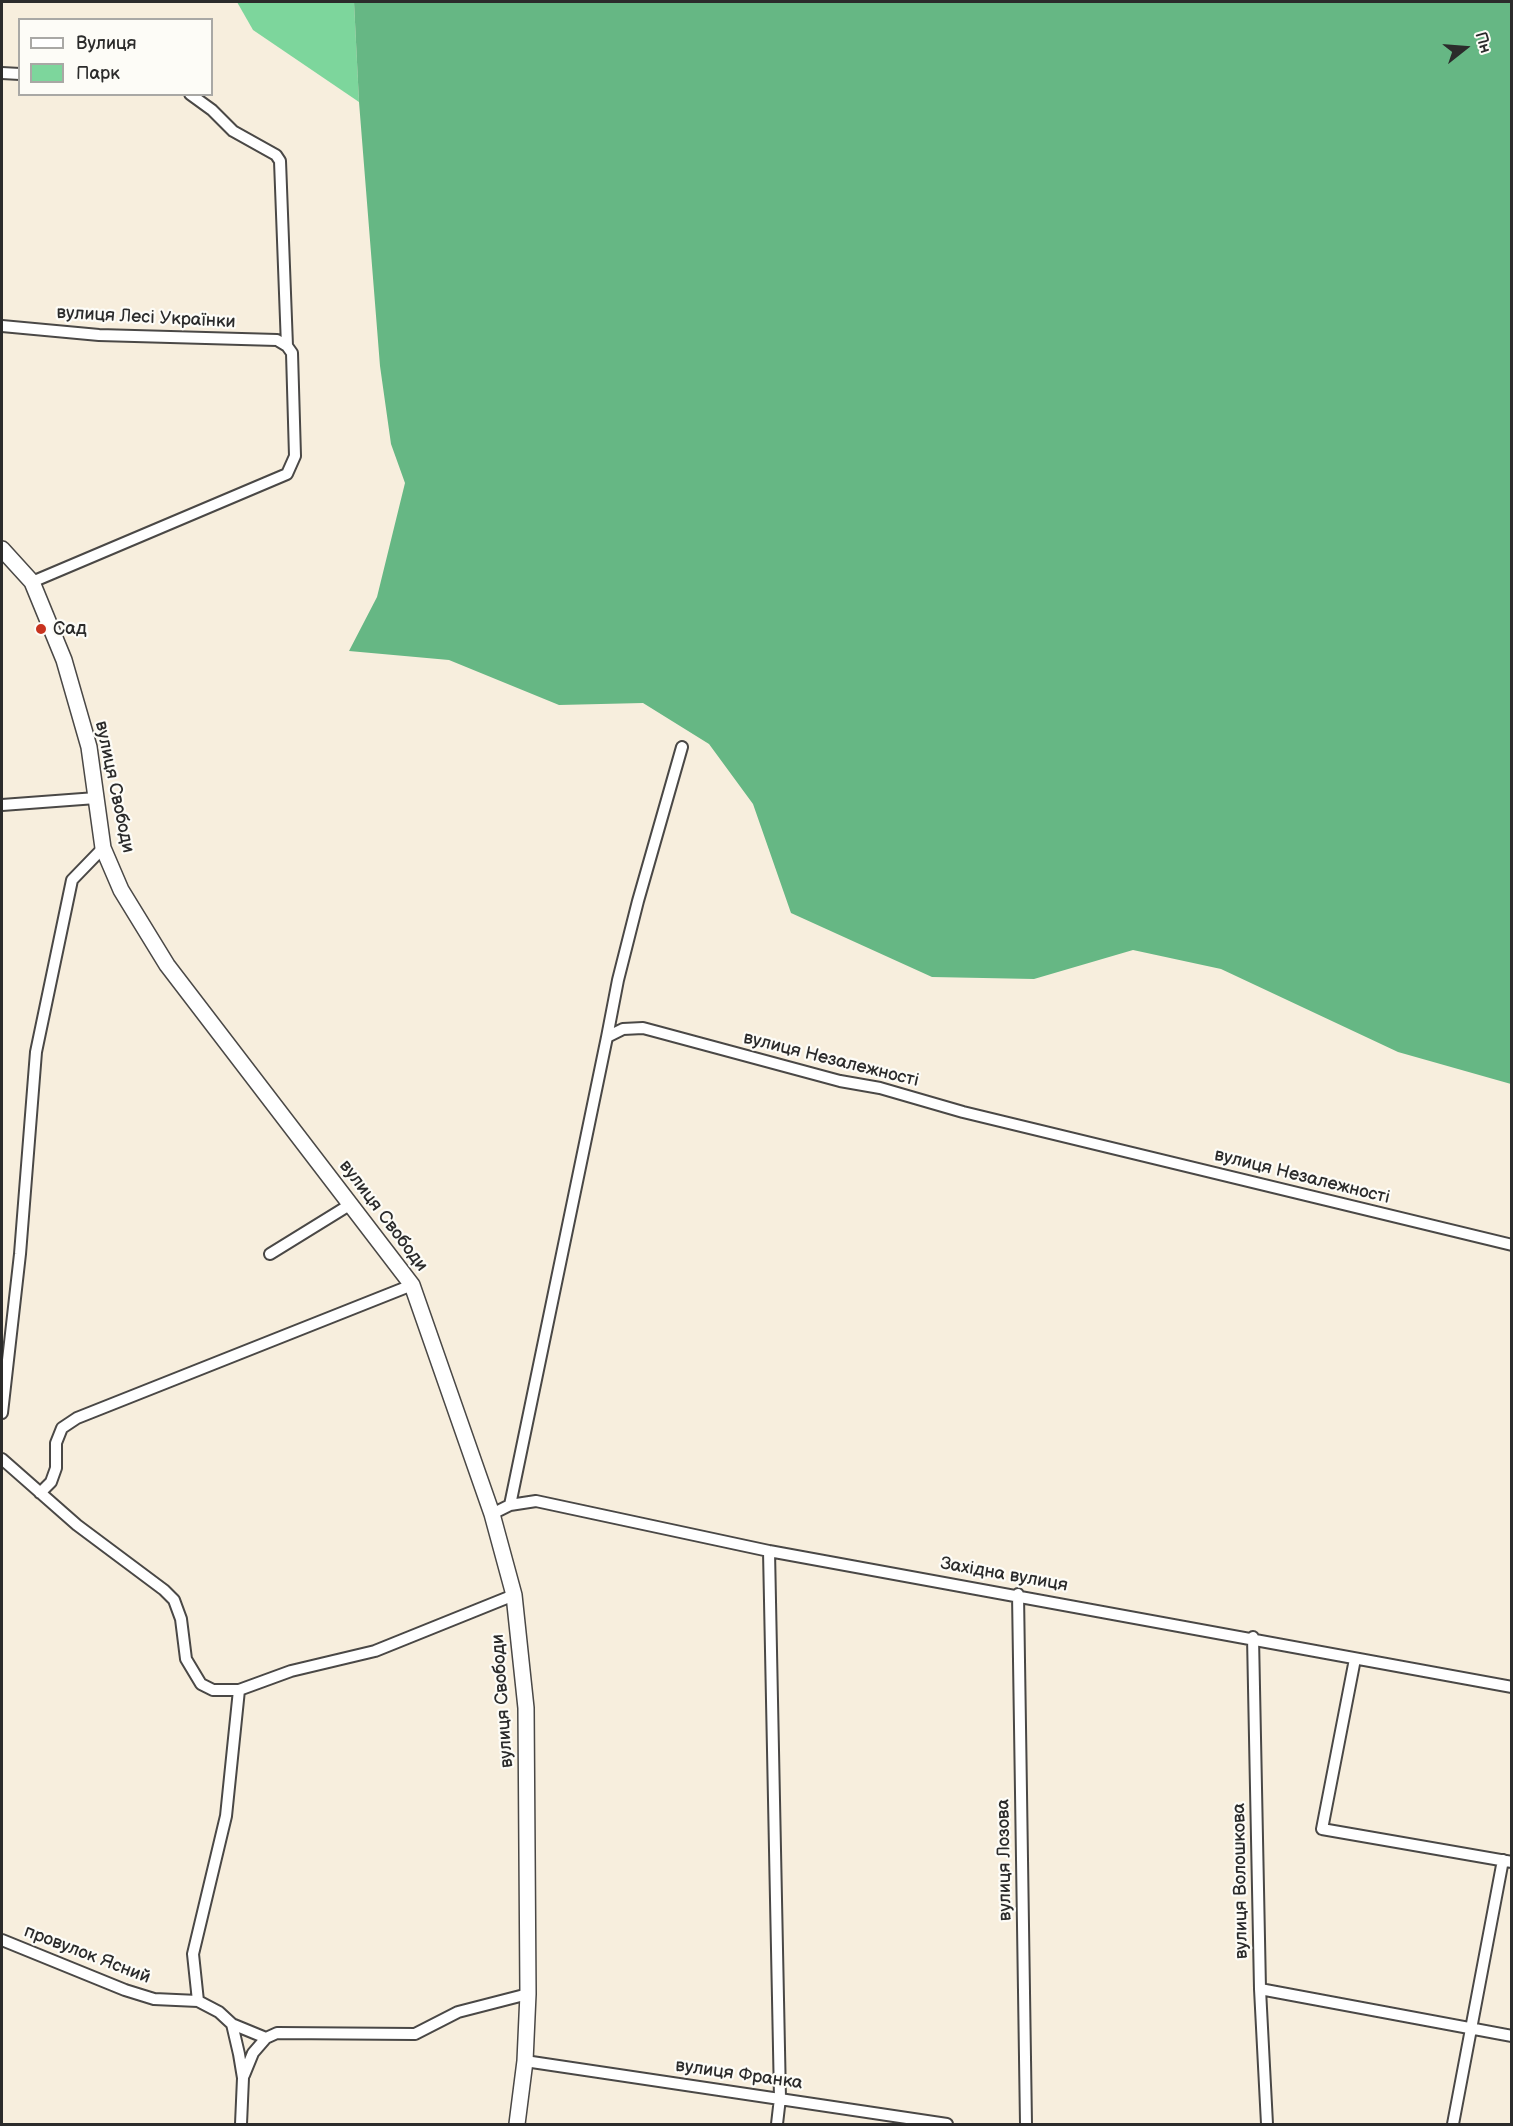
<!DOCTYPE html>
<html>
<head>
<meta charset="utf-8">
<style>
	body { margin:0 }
	#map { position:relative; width:1513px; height:2126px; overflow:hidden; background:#f7eedd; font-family:"Balsamiq Sans",sans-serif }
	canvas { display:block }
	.frame { position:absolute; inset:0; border:3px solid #2b2b2b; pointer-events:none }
	.legend { position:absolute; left:18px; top:18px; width:195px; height:78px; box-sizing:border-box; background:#fdfcf7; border:2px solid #a9a8a5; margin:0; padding:8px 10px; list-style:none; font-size:18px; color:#2b2b2b }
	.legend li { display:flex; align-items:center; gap:12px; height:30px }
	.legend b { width:30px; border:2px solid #a9a8a5 }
	.north { position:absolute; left:1435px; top:18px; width:60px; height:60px; -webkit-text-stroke:4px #fdfcf7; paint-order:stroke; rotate:73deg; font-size:16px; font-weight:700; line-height:24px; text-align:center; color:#2b2b2b }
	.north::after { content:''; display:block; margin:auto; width:21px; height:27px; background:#2b2b2b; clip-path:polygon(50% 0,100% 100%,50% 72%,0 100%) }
</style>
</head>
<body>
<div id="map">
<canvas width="1513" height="2126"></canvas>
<div class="frame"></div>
<ul class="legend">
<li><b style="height:8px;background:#fff"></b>Вулиця</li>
<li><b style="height:16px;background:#7dd69c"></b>Парк</li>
</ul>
<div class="north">Пн</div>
</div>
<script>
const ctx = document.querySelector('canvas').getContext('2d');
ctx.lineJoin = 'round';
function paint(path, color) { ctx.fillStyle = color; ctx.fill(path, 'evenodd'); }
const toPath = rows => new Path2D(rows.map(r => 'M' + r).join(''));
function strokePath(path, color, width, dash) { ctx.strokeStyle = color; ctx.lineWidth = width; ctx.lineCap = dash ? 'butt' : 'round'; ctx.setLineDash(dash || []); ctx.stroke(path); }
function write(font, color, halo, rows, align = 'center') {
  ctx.font = font + ' "Balsamiq Sans",sans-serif'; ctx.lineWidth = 4.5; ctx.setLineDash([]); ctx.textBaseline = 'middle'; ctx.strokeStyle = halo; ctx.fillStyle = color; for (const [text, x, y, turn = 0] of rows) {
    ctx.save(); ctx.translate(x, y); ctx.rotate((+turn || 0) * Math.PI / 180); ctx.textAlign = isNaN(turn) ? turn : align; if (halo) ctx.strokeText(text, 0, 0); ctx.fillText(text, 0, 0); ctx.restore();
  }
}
const green = toPath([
	[237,2,354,2,359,102,253,30]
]);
const forest = toPath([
	[354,2,1511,2,1511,1084,1398,1052,1221,969,1133,950,1034,979,932,977,791,913,753,804,709,744,643,703,559,705,449,660,349,651,377,597,405,483,391,444,380,366,359,102]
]);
const street = toPath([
	[2,73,20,74],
	[190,94,212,110,233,131,276,155,280,161,287,346],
	[2,326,99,335,277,340,287,346,292,353,295,456,287,474,32,582],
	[2,805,96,798],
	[607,1037,618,980,638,901,682,747],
	[270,1254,351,1204],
	[2,1413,20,1254,36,1052,72,880,103,848],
	[2,1459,77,1525,164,1590,174,1600,181,1619,186,1659,201,1684,213,1690,239,1690],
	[40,1493,51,1482,56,1468,56,1443,62,1428,77,1418,412,1285],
	[510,1505,607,1037,623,1029,643,1028,658,1032,840,1081,880,1088,963,1112,1512,1245],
	[492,1514,510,1505,536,1501,769,1551,1512,1687],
	[769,1551,780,2098,777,2124],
	[1018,1594,1026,2124],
	[1253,1637,1260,1989,1267,2124],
	[1355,1659,1322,1829,1512,1862],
	[2,1940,125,1990,154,1999,198,2001,219,2012,232,2024,239,2054,243,2078,241,2124],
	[1260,1989,1512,2036],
	[198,2001,193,1954,226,1816,239,1690,291,1671,375,1651,514,1595],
	[232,2024,266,2038],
	[525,2061,947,2124],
	[244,2075,253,2053,266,2038,277,2033,415,2034,458,2012,528,1994],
	[1453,2124,1503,1860]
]);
const secondary = toPath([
	[2,549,32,582,64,660,89,747,103,848,121,890,167,965,412,1285,492,1514,514,1595,526,1708,528,1994,525,2061,517,2124]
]);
const markers = [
	[41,629,6,"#c8321e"]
];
const streetNames = [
	["вулиця Лесі Українки",146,318,3],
	["вулиця Свободи",114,787,78],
	["вулиця Незалежності",831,1060,14],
	["вулиця Незалежності",1302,1177,14],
	["вулиця Свободи",383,1216,53],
	["Західна вулиця",1004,1575,10],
	["вулиця Свободи",503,1701,-94],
	["вулиця Лозова",1005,1860,-91],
	["вулиця Волошкова",1241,1881,-91],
	["провулок Ясний",87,1955,21],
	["вулиця Франка",739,2075,8]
];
const poiNames = [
	["Сад",53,629]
];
paint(green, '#7dd69c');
paint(forest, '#66b784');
strokePath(street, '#4a4846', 14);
strokePath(secondary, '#4a4846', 18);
strokePath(street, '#fff', 10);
strokePath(secondary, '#fff', 15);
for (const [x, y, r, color] of markers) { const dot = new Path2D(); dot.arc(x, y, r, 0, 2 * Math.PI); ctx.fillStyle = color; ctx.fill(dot); strokePath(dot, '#fdfcf7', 2); }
write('18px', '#2b2b2b', '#fdfcf7', streetNames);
write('18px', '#2b2b2b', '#fdfcf7', poiNames, 'left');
</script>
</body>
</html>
